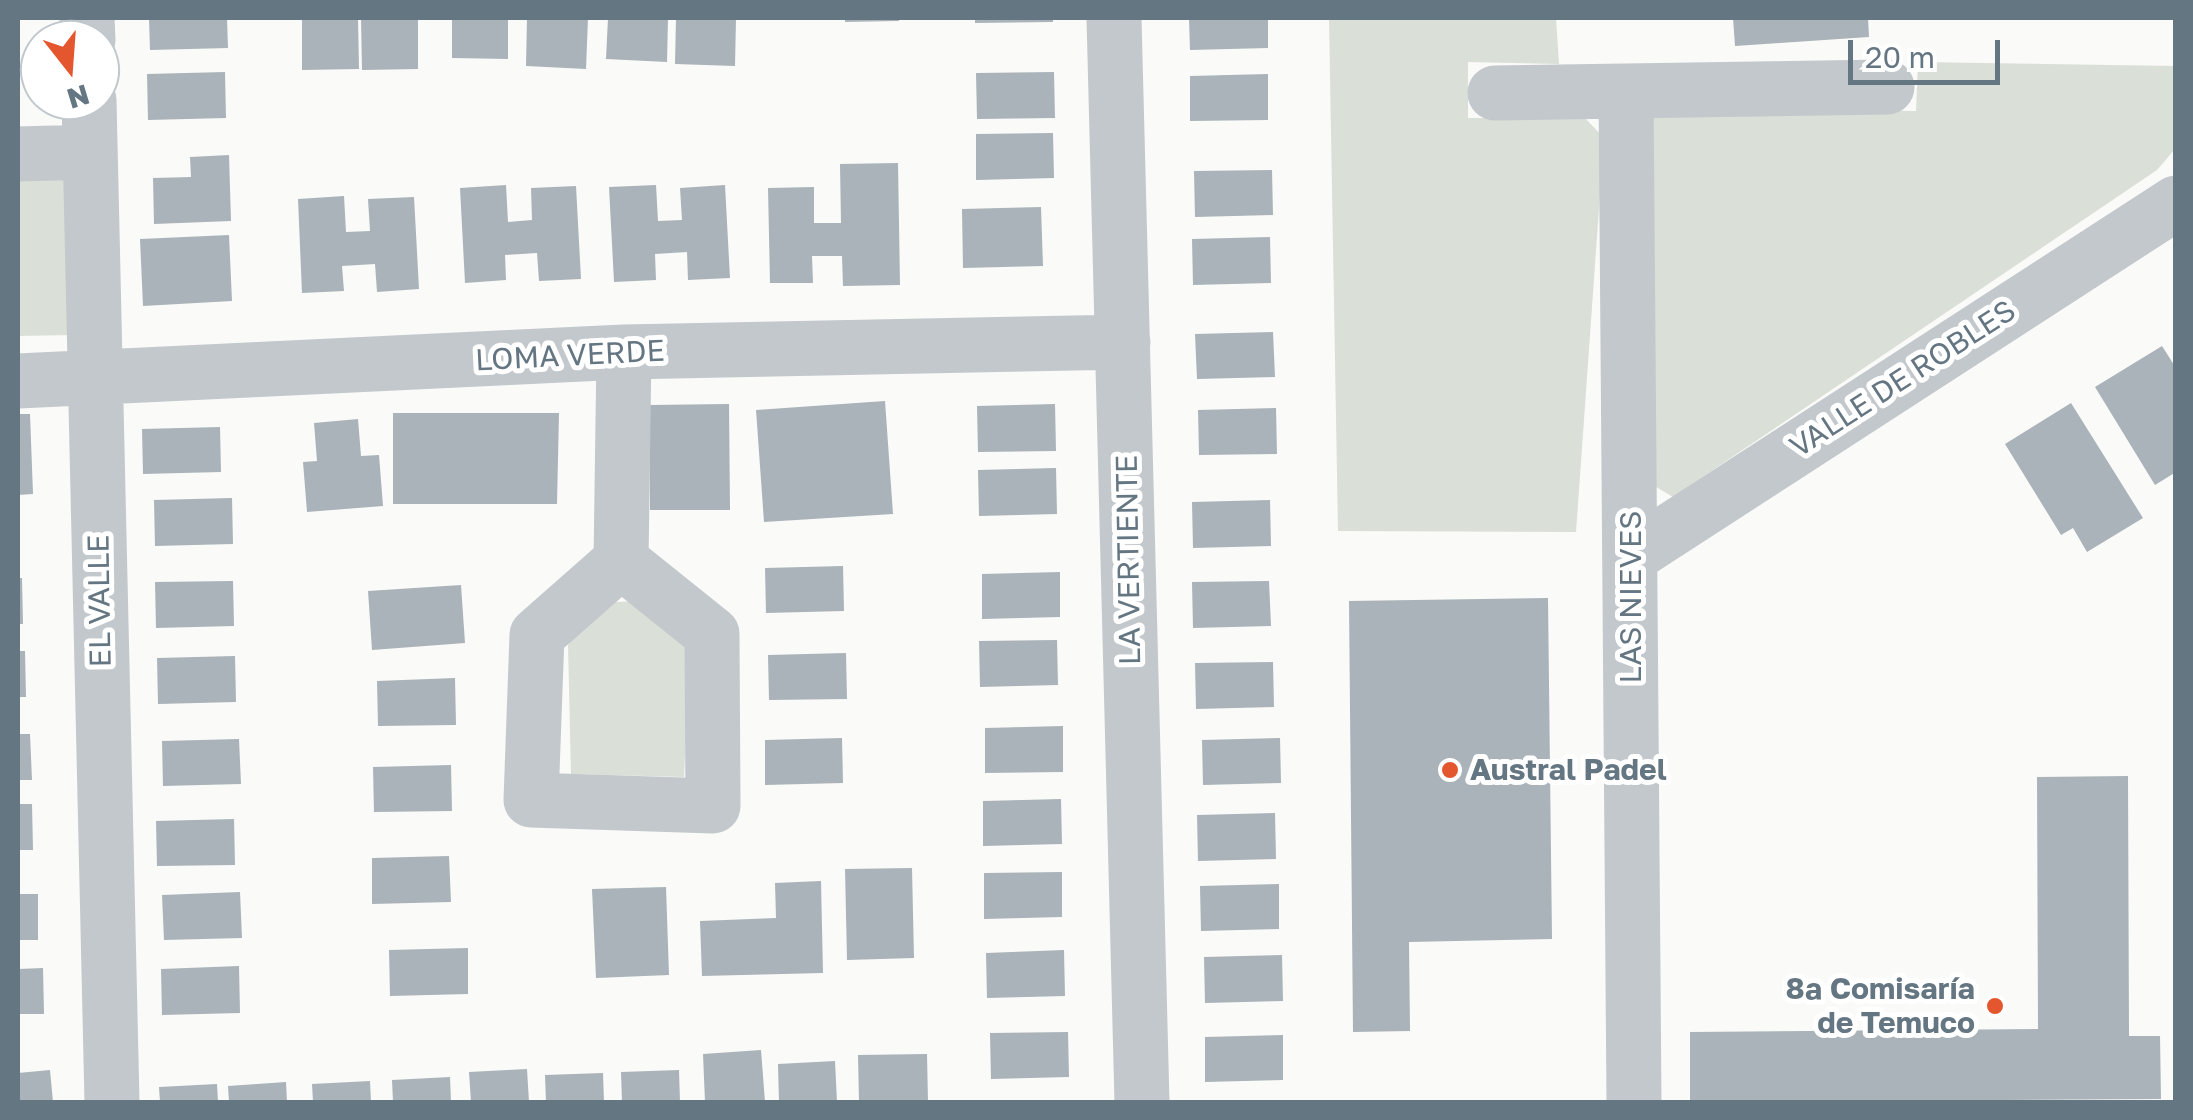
<!DOCTYPE html>
<html>
<head>
<meta charset="utf-8">
<style>
	body { margin:0 }
	#map { position:relative; width:2193px; height:1120px; overflow:hidden; background:#fafaf8; font-family:"Golos Text",sans-serif }
	canvas { display:block }
	.frame { position:absolute; inset:0; border:20px solid #657683; pointer-events:none }
	.north { position:absolute; left:20px; top:20px; width:100px; height:100px; box-sizing:border-box; background:#fff; border:2px solid #c1c8cd; border-radius:50%; rotate:163deg; font-size:28px; font-weight:700; line-height:40px; text-align:center; color:#657683 }
	.north::after { content:''; display:block; margin:auto; width:35px; height:45px; background:#e4572e; clip-path:polygon(50% 0,100% 100%,50% 72%,0 100%) }
	.scale { position:absolute; left:1848px; top:40px; width:152px; height:45px; box-sizing:border-box; border:5px solid #657683; border-top:0; padding-left:12px; font-size:30px; line-height:35px; white-space:nowrap; color:#657683; -webkit-text-stroke:8px #fff; paint-order:stroke }
</style>
</head>
<body>
<div id="map">
<canvas width="2193" height="1120"></canvas>
<div class="frame"></div>
<div class="north">N</div>
<div class="scale">20 m</div>
</div>
<script>
const ctx = document.querySelector('canvas').getContext('2d');
ctx.lineJoin = 'round';
function paint(path, color) { ctx.fillStyle = color; ctx.fill(path, 'evenodd'); }
const toPath = rows => new Path2D(rows.map(r => 'M' + r).join(''));
function strokePath(path, color, width, dash) { ctx.strokeStyle = color; ctx.lineWidth = width; ctx.lineCap = dash ? 'butt' : 'round'; ctx.setLineDash(dash || []); ctx.stroke(path); }
function write(font, color, halo, rows, align = 'center') {
  ctx.font = font + ' "Golos Text",sans-serif'; ctx.lineWidth = 10; ctx.setLineDash([]); ctx.textBaseline = 'middle'; ctx.strokeStyle = halo; ctx.fillStyle = color; for (const [text, x, y, turn = 0] of rows) {
    ctx.save(); ctx.translate(x, y); ctx.rotate((+turn || 0) * Math.PI / 180); ctx.textAlign = isNaN(turn) ? turn : align; if (halo) ctx.strokeText(text, 0, 0); ctx.fillText(text, 0, 0); ctx.restore();
  }
}
const green = toPath([
	[1329,18,1556,18,1559,64,1468,62,1468,118,1585,118,1604,138,1576,532,1338,531],
	[1918,62,2175,66,2175,149,2157,170,1673,497,1651,484,1643,121,1664,108,1916,111],
	[70,175,72,335,18,336,18,176],
	[642,601,665,609,690,654,684,777,571,774,568,645,587,615,616,602]
]);
const building = toPath([
	[149,18,227,18,228,48,150,50],
	[302,18,358,18,359,69,302,70],
	[361,18,418,18,418,69,362,70],
	[452,18,508,18,508,59,452,58],
	[527,18,588,18,586,69,526,66],
	[608,18,668,18,667,62,606,59],
	[676,18,736,18,735,66,675,64],
	[845,18,899,18,899,21,845,22],
	[975,18,1053,18,1053,22,975,23],
	[1189,18,1268,18,1268,48,1190,50],
	[1733,18,1868,18,1869,37,1735,46],
	[225,72,226,118,148,120,147,74],
	[1054,72,1055,118,977,119,976,73],
	[1268,74,1268,120,1190,121,1190,76],
	[1053,133,1054,178,976,180,976,134],
	[229,155,231,221,154,224,153,178,191,177,190,157],
	[898,163,900,285,843,286,842,256,812,256,813,283,770,283,768,188,814,187,814,223,841,223,840,164],
	[1272,170,1273,215,1195,217,1194,171],
	[506,185,508,222,532,220,531,188,576,186,581,279,539,281,537,253,505,255,506,280,465,283,460,188],
	[656,185,658,221,682,220,680,188,725,185,730,278,688,280,687,252,655,254,656,280,614,282,609,187],
	[344,196,346,232,370,231,368,199,414,197,419,289,377,292,375,264,342,266,344,291,302,293,298,199],
	[1041,207,1043,266,963,268,962,209],
	[229,235,232,301,143,306,140,239],
	[1270,237,1271,283,1193,285,1192,239],
	[1273,332,1275,377,1197,379,1195,334],
	[2162,346,2176,368,2176,472,2155,485,2095,387],
	[885,401,893,514,764,522,756,410],
	[2071,403,2143,518,2087,552,2073,528,2061,535,2005,444],
	[729,404,730,510,650,510,649,405],
	[1055,404,1056,451,978,452,977,406],
	[1276,408,1277,454,1199,455,1198,410],
	[393,413,559,413,557,504,393,504],
	[18,414,30,414,33,494,18,495],
	[358,419,361,456,379,455,383,506,307,512,303,462,317,461,314,423],
	[220,427,221,472,143,474,142,429],
	[1056,468,1057,514,979,516,978,470],
	[232,498,233,544,155,546,154,500],
	[1270,500,1271,546,1193,548,1192,502],
	[843,566,844,611,766,613,765,568],
	[1060,572,1060,617,982,619,982,574],
	[18,578,22,578,23,624,18,624],
	[233,581,234,626,156,628,155,582],
	[1269,581,1271,626,1193,628,1192,582],
	[461,585,465,643,372,650,368,591],
	[1548,598,1552,939,1409,942,1410,1031,1353,1032,1349,601],
	[1057,640,1058,685,980,687,979,641],
	[18,651,25,651,26,697,18,697],
	[846,653,847,699,769,700,768,655],
	[235,656,236,702,158,704,157,658],
	[1273,662,1274,707,1196,709,1195,663],
	[455,678,456,725,378,726,377,681],
	[1063,726,1063,772,985,773,985,728],
	[18,734,30,734,32,780,18,780],
	[842,738,843,783,765,785,765,740],
	[1280,738,1281,783,1203,785,1202,740],
	[239,739,241,784,163,786,162,741],
	[451,765,452,811,374,812,373,767],
	[2128,776,2129,1036,2160,1036,2161,1099,1690,1102,1690,1032,2038,1029,2037,777],
	[1061,799,1062,844,983,846,983,801],
	[18,804,32,804,33,850,18,850],
	[1275,813,1276,859,1198,861,1197,815],
	[234,819,235,865,157,866,156,821],
	[449,856,451,902,372,904,372,858],
	[912,868,914,958,847,960,845,869],
	[1062,872,1062,917,984,919,984,873],
	[821,881,823,973,702,976,700,921,776,918,775,883],
	[1279,884,1279,929,1201,931,1200,886],
	[666,887,669,975,596,978,592,889],
	[240,892,242,938,164,940,162,895],
	[18,894,38,894,38,940,18,940],
	[468,948,468,994,390,996,389,950],
	[1064,950,1065,996,987,998,986,953],
	[1282,955,1283,1001,1205,1003,1204,957],
	[239,966,240,1013,162,1015,161,969],
	[43,968,44,1014,18,1014,18,969],
	[1068,1032,1069,1077,991,1079,990,1033],
	[1283,1035,1283,1080,1205,1082,1205,1037],
	[761,1050,765,1102,705,1102,703,1054],
	[927,1054,928,1102,859,1102,858,1055],
	[835,1061,837,1102,779,1102,778,1064],
	[527,1069,529,1102,471,1102,469,1072],
	[50,1070,53,1102,18,1102,18,1073],
	[679,1070,680,1102,622,1102,621,1072],
	[603,1073,604,1102,546,1102,545,1075],
	[450,1077,451,1102,393,1102,392,1080],
	[370,1081,371,1102,313,1102,312,1084],
	[286,1082,287,1102,229,1102,228,1086],
	[217,1084,218,1102,160,1102,159,1087]
]);
const minor = toPath([
	[87,18,88,40],
	[1114,18,1142,1102],
	[1626,91,1634,1102],
	[1495,93,1887,87],
	[89,100,112,1102],
	[18,154,90,152],
	[18,381,624,352,1123,342],
	[1631,556,2176,203],
	[621,561,712,634,713,806,531,800,537,635,621,561,624,352]
]);
const markers = [
	[1450,770,10,"#e4572e"],
	[1995,1006,10,"#e4572e"]
];
const streetNames = [
	["LOMA VERDE",570,356,-3],
	["VALLE DE ROBLES",1903,379,-33],
	["LA VERTIENTE",1129,560,-91],
	["LAS NIEVES",1631,597,-90],
	["EL VALLE",100,601,-91]
];
const poiNames = [
	["Austral Padel",1470,770],
	["8ª Comisaría",1975,989,"right"],
	["de Temuco",1975,1023,"right"]
];
paint(green, '#dadfd7');
paint(building, '#aab3b9');
strokePath(minor, '#c3c8cc', 55);
for (const [x, y, r, color] of markers) { const dot = new Path2D(); dot.arc(x, y, r, 0, 2 * Math.PI); ctx.fillStyle = color; ctx.fill(dot); strokePath(dot, '#fff', 4); }
write('30px', '#657683', '#fff', streetNames);
write('bold 30px', '#657683', '#fff', poiNames, 'left');
</script>
</body>
</html>
